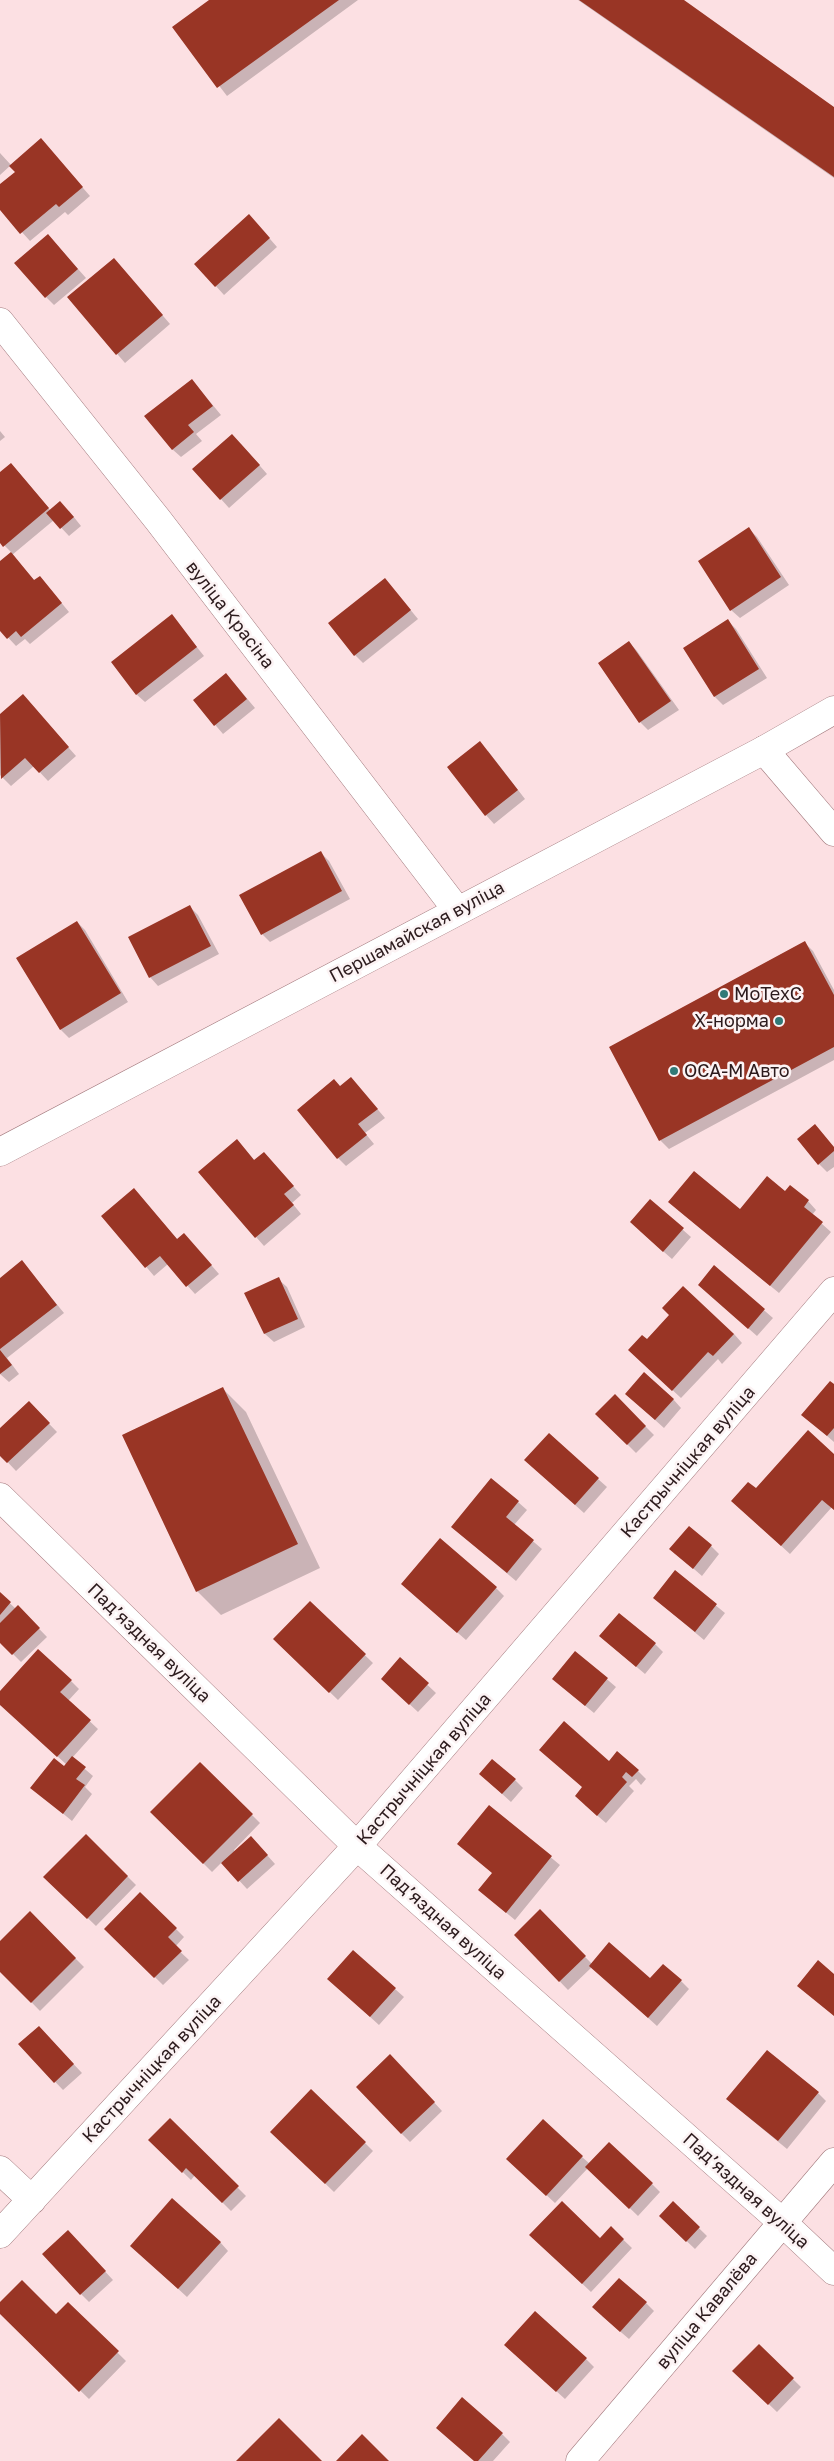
<!DOCTYPE html>
<html>
<head>
<meta charset="utf-8">
<style>
	body { margin:0 }
	canvas { display:block; background:#fce0e3 }
</style>
</head>
<body>
<canvas width="834" height="2461"></canvas>
<script>
const ctx = document.querySelector('canvas').getContext('2d');
ctx.lineJoin = 'round';
function paint(path, color) { ctx.fillStyle = color; ctx.fill(path, 'evenodd'); }
const toPath = rows => new Path2D(rows.map(r => 'M' + r).join(''));
function strokePath(path, color, width, dash) { ctx.strokeStyle = color; ctx.lineWidth = width; ctx.lineCap = dash ? 'butt' : 'round'; ctx.setLineDash(dash || []); ctx.stroke(path); }
function write(font, color, halo, rows, align = 'center') {
  ctx.font = font + ' "Golos Text",sans-serif'; ctx.lineWidth = 5; ctx.setLineDash([]); ctx.textBaseline = 'middle'; ctx.strokeStyle = halo; ctx.fillStyle = color; for (const [text, x, y, turn = 0] of rows) {
    ctx.save(); ctx.translate(x, y); ctx.rotate((+turn || 0) * Math.PI / 180); ctx.textAlign = isNaN(turn) ? turn : align; if (halo) ctx.strokeText(text, 0, 0); ctx.fillText(text, 0, 0); ctx.restore();
  }
}
const shadow = toPath([
	[211,0,358,0,227,96,174,27],
	[578,0,682,0,834,109,834,178],
	[41,140,90,196,68,215,65,212,30,241,0,208,0,186,16,172,11,165,0,175,0,153,11,165],
	[257,224,277,247,224,295,196,264],
	[56,244,86,278,54,305,46,297],
	[114,259,170,324,125,363,69,298],
	[192,380,221,415,196,434,202,441,181,457,172,449],
	[0,431,5,437,0,441],
	[241,444,267,474,229,508,194,469],
	[0,473,19,473,51,511,69,511,81,526,69,536,54,520,12,555,35,581,40,577,69,612,30,644,25,639,16,646,0,629,0,562,12,553,0,541],
	[749,529,757,537,789,585,740,618,731,610,699,561],
	[385,579,418,619,363,663,355,655],
	[172,616,204,656,145,702,136,694],
	[728,621,736,629,767,678,723,705,715,697,684,648],
	[629,642,637,651,679,710,648,730,640,722],
	[234,683,255,708,223,734,194,700],
	[23,696,76,756,48,781,34,766,11,786,0,775,0,716],
	[488,751,525,799,494,824,486,815],
	[321,853,329,861,350,899,270,942,262,934],
	[190,907,198,915,219,954,158,986,150,977],
	[77,922,85,930,128,1002,69,1038,61,1030],
	[804,942,813,951,834,990,834,1060,669,1149,660,1140,610,1047],
	[351,1078,385,1118,365,1133,374,1144,346,1166,338,1158,341,1087],
	[834,1147,834,1167,827,1172,819,1164],
	[245,1149,255,1161,272,1162,301,1195,292,1203,301,1214,264,1246,200,1173],
	[134,1190,178,1240,184,1234,219,1274,195,1294,168,1264,154,1276,103,1216],
	[785,1193,808,1201,816,1210,812,1215,831,1232,779,1293,678,1210,740,1211],
	[650,1201,691,1237,672,1259,640,1231],
	[22,1262,64,1313,7,1358,19,1374,9,1382,0,1374,0,1279],
	[714,1267,773,1318,757,1336,708,1293],
	[278,1279,287,1287,305,1327,274,1342,265,1334,246,1293],
	[671,1315,734,1334,742,1343,722,1364,718,1359,681,1398,638,1358,647,1340],
	[834,1386,834,1442,803,1415],
	[222,1388,246,1412,320,1568,221,1615,197,1591,123,1435],
	[615,1396,654,1435,636,1453,597,1414],
	[673,1399,681,1408,664,1428,635,1402],
	[29,1403,57,1432,16,1471,0,1454,0,1430],
	[834,1455,834,1510,832,1507,790,1554,741,1509,756,1490],
	[534,1468,598,1479,607,1487,584,1513],
	[518,1502,527,1510,514,1525,542,1549,516,1581,452,1527],
	[711,1546,719,1554,702,1576,671,1549],
	[675,1572,725,1613,704,1640,654,1598],
	[496,1588,504,1596,466,1640,411,1592],
	[0,1594,16,1609,18,1607,47,1637,21,1662,0,1641],
	[310,1602,373,1663,338,1700,283,1647],
	[600,1636,655,1644,663,1652,645,1674],
	[575,1652,616,1687,594,1713,553,1679],
	[400,1659,436,1693,418,1712,391,1687],
	[71,1681,79,1689,68,1701,98,1729,72,1758,93,1776,85,1787,92,1794,72,1821,32,1788,67,1765,0,1704,0,1693],
	[609,1762,638,1771,646,1779,641,1785,636,1779,629,1786,634,1791,606,1823,585,1805,583,1788],
	[200,1763,260,1823,234,1850,235,1852,259,1846,275,1864,247,1889,222,1862,212,1872,152,1812],
	[515,1780,523,1788,511,1802,489,1782],
	[489,1806,560,1865,515,1920,479,1890,493,1873,459,1844],
	[86,1835,136,1885,96,1926,45,1877],
	[140,1893,184,1937,175,1947,189,1960,163,1985,106,1929],
	[540,1911,592,1964,650,1980,681,1981,689,1989,657,2026,592,1967,568,1990,515,1935],
	[30,1913,84,1967,40,2011,0,1970,0,1943],
	[337,1987,395,1989,404,1997,379,2025],
	[47,2036,82,2073,63,2090,20,2045],
	[399,2064,442,2111,410,2142,401,2133],
	[818,2093,826,2101,787,2149,736,2107],
	[170,2120,246,2196,231,2211,195,2175,191,2180,150,2140],
	[280,2140,365,2143,373,2151,334,2192],
	[582,2157,590,2164,652,2184,660,2192,638,2216,588,2168,555,2203,516,2167],
	[673,2203,707,2236,695,2249,660,2216],
	[611,2228,632,2248,591,2292,539,2243,600,2240],
	[76,2240,113,2280,89,2302,81,2294],
	[220,2242,228,2251,187,2297,140,2254],
	[646,2303,654,2311,629,2339,602,2316],
	[0,2304,56,2316,68,2304,126,2361,89,2399,0,2313],
	[759,2346,801,2387,777,2412,734,2371],
	[514,2353,586,2359,594,2367,565,2399],
	[502,2434,510,2442,493,2461,474,2461]
]);
const building = toPath([
	[209,0,339,0,217,88,172,27],
	[579,0,684,0,834,107,834,177],
	[41,138,83,187,59,207,56,204,20,234,0,210,0,184,15,172,9,166],
	[249,214,270,238,215,287,194,264],
	[48,234,78,269,45,298,14,263],
	[114,258,163,315,116,355,67,297],
	[192,379,213,406,188,425,194,432,172,450,144,416],
	[232,434,260,465,220,500,192,469],
	[11,463,49,508,3,547,0,543,0,472],
	[60,501,74,517,60,529,46,513],
	[749,527,781,577,730,611,698,561],
	[11,552,34,580,40,576,62,603,21,637,16,631,7,639,0,631,0,561],
	[385,578,411,610,354,656,328,623],
	[172,614,197,647,136,695,111,662],
	[728,619,759,669,714,697,683,648],
	[629,641,671,701,639,723,598,663],
	[226,673,247,699,214,726,193,700],
	[23,694,69,747,39,773,25,758,1,779,0,714],
	[480,741,518,790,485,816,447,767],
	[321,851,342,891,261,935,239,895],
	[190,905,211,946,149,978,128,937],
	[77,921,121,993,60,1030,16,958],
	[805,941,834,995,834,1047,659,1141,609,1047],
	[351,1077,378,1109,358,1124,367,1135,337,1159,297,1110,334,1079,340,1086],
	[815,1124,834,1147,834,1151,818,1165,797,1139],
	[237,1139,254,1160,264,1152,294,1186,284,1194,294,1205,255,1238,198,1172],
	[694,1171,740,1209,767,1176,785,1191,790,1185,809,1200,804,1207,823,1222,770,1286,668,1202],
	[134,1188,177,1239,184,1233,212,1265,186,1287,160,1256,145,1268,101,1216],
	[650,1199,684,1228,663,1252,630,1222],
	[22,1260,57,1305,0,1349,0,1278],
	[714,1265,765,1309,748,1329,698,1285],
	[279,1277,298,1319,264,1334,244,1293],
	[683,1286,734,1334,713,1356,708,1352,672,1391,628,1350,642,1335,647,1339,669,1315,662,1308],
	[0,1350,12,1365,0,1374],
	[644,1372,674,1399,655,1420,625,1394],
	[830,1381,834,1384,834,1428,827,1436,801,1415],
	[223,1387,298,1544,196,1592,122,1435],
	[615,1394,646,1426,627,1445,595,1414],
	[29,1401,50,1423,7,1463,0,1456,0,1428],
	[808,1430,834,1454,834,1510,822,1500,781,1546,731,1501,748,1482,756,1488],
	[549,1433,599,1478,575,1505,524,1460],
	[491,1478,519,1501,506,1517,534,1540,507,1573,451,1527],
	[689,1526,712,1545,693,1569,669,1549],
	[440,1538,497,1587,457,1633,401,1584],
	[675,1570,717,1604,695,1632,653,1598],
	[0,1592,11,1602,0,1615],
	[310,1601,366,1654,329,1693,273,1639],
	[18,1605,40,1628,12,1655,0,1643,0,1623],
	[619,1613,656,1643,636,1667,599,1636],
	[38,1649,72,1680,60,1692,91,1720,57,1757,0,1705,0,1691],
	[575,1651,608,1678,585,1706,552,1679],
	[400,1657,429,1683,409,1705,381,1679],
	[564,1721,609,1761,617,1751,639,1770,632,1777,626,1772,622,1777,627,1782,597,1816,575,1796,582,1787,539,1750],
	[72,1756,86,1767,76,1779,85,1785,63,1814,30,1788,54,1758,64,1766],
	[492,1759,516,1779,502,1794,479,1774],
	[200,1762,253,1814,203,1864,150,1812],
	[489,1805,552,1856,506,1913,478,1890,492,1873,457,1844],
	[86,1834,128,1876,87,1919,43,1877],
	[251,1836,268,1855,238,1882,221,1863],
	[140,1892,177,1928,168,1937,182,1951,154,1978,104,1929],
	[540,1909,586,1956,559,1982,514,1935],
	[30,1911,76,1958,31,2003,0,1972,0,1941],
	[609,1942,650,1978,663,1964,682,1980,648,2018,589,1966],
	[353,1950,396,1988,370,2017,327,1979],
	[818,1960,834,1974,834,2016,797,1986],
	[39,2026,74,2064,54,2083,18,2044],
	[767,2050,819,2092,778,2141,726,2099],
	[390,2054,435,2102,401,2134,356,2087],
	[311,2089,366,2142,325,2184,270,2132],
	[170,2118,239,2186,222,2203,186,2168,182,2173,148,2140],
	[543,2119,583,2156,546,2196,506,2159],
	[609,2142,653,2183,629,2209,585,2167],
	[172,2198,221,2242,178,2289,130,2246],
	[562,2201,600,2238,611,2226,624,2239,582,2284,529,2235],
	[673,2201,700,2227,686,2242,659,2216],
	[68,2230,106,2271,80,2295,42,2254],
	[619,2278,647,2302,620,2332,592,2307],
	[22,2280,56,2314,68,2302,119,2351,79,2392,0,2314,0,2302],
	[535,2311,587,2358,556,2392,504,2345],
	[759,2344,794,2378,768,2405,732,2371],
	[462,2397,503,2433,478,2461,474,2461,436,2428],
	[279,2418,322,2461,236,2461],
	[362,2434,389,2461,336,2461]
]);
const street = toPath([
	[0,322,158,520,457,910],
	[764,750,834,832],
	[0,1497,357,1846,783,2223,834,2271],
	[0,2170,32,2200],
	[0,2234,357,1846,834,1291]
]);
const secondary = toPath([
	[0,1152,764,750,834,710],
	[580,2461,834,2162]
]);
const markers = [
	[724,994,5,"#317a77"],
	[779,1021,5,"#317a77"],
	[674,1071,5,"#317a77"]
];
const streetNames = [
	["вуліца Красіна",230,615,52],
	["Першамайская вуліца",417,932,-28],
	["Кастрычніцкая вуліца",688,1462,-49],
	["Падʼяздная вуліца",149,1643,44],
	["Кастрычніцкая вуліца",424,1769,-49],
	["Падʼяздная вуліца",443,1922,42],
	["Кастрычніцкая вуліца",152,2069,-47],
	["Падʼяздная вуліца",746,2191,42],
	["вуліца Кавалёва",707,2311,-50]
];
const poiNames = [
	["MoTexC",734,994],
	["Х-норма",769,1021,"right"],
	["ОСА-М Авто",684,1071]
];
paint(shadow, '#0003');
paint(building, '#993525');
strokePath(street, '#a2797d', 29);
strokePath(secondary, '#a2797d', 29);
strokePath(street, '#fff', 28);
strokePath(secondary, '#fff', 28);
for (const [x, y, r, color] of markers) { const dot = new Path2D(); dot.arc(x, y, r, 0, 2 * Math.PI); ctx.fillStyle = color; ctx.fill(dot); strokePath(dot, '#fcf3f4', 2); }
write('18px', '#2c1b1d', '#fcf3f4', streetNames);
write('18px', '#2c1b1d', '#fcf3f4', poiNames, 'left');
</script>
</body>
</html>
